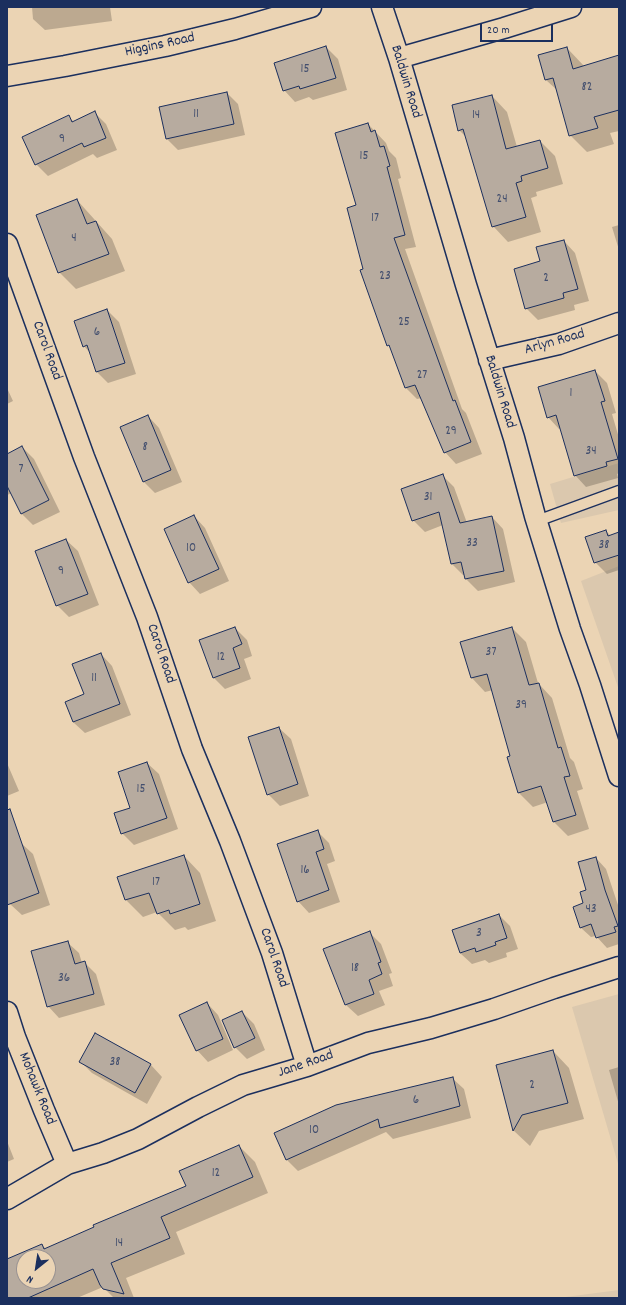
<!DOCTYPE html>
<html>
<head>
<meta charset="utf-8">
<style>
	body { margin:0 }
	#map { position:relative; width:626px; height:1305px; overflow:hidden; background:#ebd4b4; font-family:Dekko,sans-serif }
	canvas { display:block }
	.frame { position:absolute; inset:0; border:8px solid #1b2f5e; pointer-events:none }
	.north { position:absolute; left:16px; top:1249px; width:40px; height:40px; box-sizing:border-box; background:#ebd4b4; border:1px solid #989292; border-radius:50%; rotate:210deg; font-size:11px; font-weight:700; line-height:16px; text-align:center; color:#1b2f5e }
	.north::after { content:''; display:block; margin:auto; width:14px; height:18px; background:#1b2f5e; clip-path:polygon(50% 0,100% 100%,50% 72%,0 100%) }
	.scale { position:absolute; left:480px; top:24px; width:73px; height:18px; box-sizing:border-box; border:2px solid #1b2f5e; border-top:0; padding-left:5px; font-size:12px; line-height:14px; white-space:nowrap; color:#1b2f5e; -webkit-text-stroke:3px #ebd4b4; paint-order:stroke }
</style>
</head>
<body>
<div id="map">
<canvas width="626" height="1305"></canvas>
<div class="frame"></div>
<div class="north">N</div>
<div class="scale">20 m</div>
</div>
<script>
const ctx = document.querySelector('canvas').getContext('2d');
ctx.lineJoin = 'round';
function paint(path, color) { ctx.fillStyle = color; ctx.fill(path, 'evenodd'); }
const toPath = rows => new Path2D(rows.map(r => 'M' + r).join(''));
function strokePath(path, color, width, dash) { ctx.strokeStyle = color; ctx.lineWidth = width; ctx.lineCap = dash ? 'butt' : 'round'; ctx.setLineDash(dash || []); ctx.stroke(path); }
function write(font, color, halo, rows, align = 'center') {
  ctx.font = font + ' Dekko,sans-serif'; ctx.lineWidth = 3; ctx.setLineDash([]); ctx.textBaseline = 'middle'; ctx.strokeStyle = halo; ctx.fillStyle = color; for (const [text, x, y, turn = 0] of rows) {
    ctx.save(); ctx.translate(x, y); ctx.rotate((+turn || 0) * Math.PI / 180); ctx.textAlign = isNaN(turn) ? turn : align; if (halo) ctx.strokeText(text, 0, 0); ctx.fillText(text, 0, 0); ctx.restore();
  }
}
const built = toPath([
	[619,463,619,510,561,523,550,484],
	[619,566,619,690,581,581],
	[619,994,619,1167,572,1007],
	[619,1290,619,1298,558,1298]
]);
const shadow = toPath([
	[32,7,110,7,112,21,45,30,33,19],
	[326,47,338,59,347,90,313,100,309,97,295,102,284,90],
	[567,48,584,66,619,56,619,131,610,133,614,144,587,152,570,135,558,91,546,80],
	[227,93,238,104,245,135,178,150,167,139],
	[492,96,507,112,517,147,540,141,555,156,563,184,536,192,537,196,531,198,541,232,508,242,493,226,467,138,459,130],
	[95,113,106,124,117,150,97,158,93,154,48,176,36,164,68,116,74,122],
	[368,124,386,143,389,151,396,158,401,178,398,179,416,247,405,249,462,409,466,413,482,454,456,464,445,452,422,398,417,399,406,388,392,349,388,345,364,270,357,206],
	[77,200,112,239,125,271,76,289,59,272],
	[619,225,619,250,612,227],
	[564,241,575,253,589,301,574,305,575,310,538,320,526,308,541,262],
	[107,310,119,322,136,374,108,383,97,372,90,353,84,346],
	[595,371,607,383,616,413,612,414,619,438,619,473,617,474,618,478,586,487,575,475,561,428,559,429,548,417],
	[7,388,13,401,7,404],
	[148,416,159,428,182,482,155,493,144,482,121,427],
	[22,447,34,459,60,512,33,525,22,514,12,493,7,495,7,455],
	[443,476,454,487,467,523,492,517,503,529,515,582,478,591,466,579,465,575,463,575,452,564,443,525,425,532,413,520],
	[194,516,205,528,229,581,200,594,189,582],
	[606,531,611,536,619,533,619,570,607,574,595,562],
	[66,540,78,551,99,605,69,617,57,605],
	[235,628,247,640,252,656,244,659,251,679,225,689,213,677],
	[512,628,526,642,538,683,552,698,570,758,574,762,583,789,577,791,589,829,568,836,554,822,548,802,533,807,519,793,508,758,511,757,493,690,485,692,472,678],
	[101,654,112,666,131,715,85,733,73,722,85,695],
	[279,728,291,739,309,796,280,806,268,794],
	[7,763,19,791,7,796],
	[147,763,159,774,178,829,134,845,122,833],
	[318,832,329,843,335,861,327,864,340,902,309,913,298,901],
	[21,843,33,854,50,905,22,915,10,904,7,895,7,848],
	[184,856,200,873,216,921,188,930,185,927,175,930,157,912,143,917,126,900,119,878],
	[596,858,606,869,619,908,619,944,607,948,596,936,591,937,580,927,587,891],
	[499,915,510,926,518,949,506,953,507,957,489,963,485,960,472,964,460,953],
	[369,932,381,944,392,973,389,974,393,986,379,991,385,1005,358,1016,346,1005,324,950],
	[67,942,79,953,82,963,85,963,96,974,105,1005,59,1018,48,1006],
	[207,1003,218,1015,233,1050,208,1062,197,1050],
	[242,1012,254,1024,265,1050,247,1059,235,1047],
	[95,1034,151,1065,162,1077,147,1104,92,1073,80,1061],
	[553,1051,569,1068,584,1119,539,1131,530,1146,513,1130,497,1066],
	[619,1067,619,1105,609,1070],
	[452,1078,464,1089,471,1118,393,1139,386,1132,298,1171,287,1160,275,1134],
	[7,1141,14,1159,7,1162],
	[239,1146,255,1162,268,1193,176,1232,185,1254,126,1278,134,1298,114,1298,103,1287,77,1298,7,1298,7,1260,42,1245,46,1249,187,1187],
	[24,1257,48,1257,48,1281,24,1281]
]);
const building = toPath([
	[326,46,336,78,300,89,299,86,283,91,274,63,326,46],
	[567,47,573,69,619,55,619,110,594,117,598,128,569,136,553,78,545,80,538,55,567,47],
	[227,92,234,124,166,139,159,107,227,92],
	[492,95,506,149,540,140,548,168,521,176,522,181,516,183,526,217,492,227,463,129,458,131,452,105,492,95],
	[95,111,106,138,84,147,82,143,35,165,22,137,69,115,72,122,95,111],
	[368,123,371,132,375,130,380,147,384,146,390,166,387,167,405,235,394,238,453,401,455,400,471,442,444,453,415,385,405,388,389,345,387,346,360,270,363,269,347,208,356,205,335,133,368,123],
	[77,199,87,224,96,221,109,254,58,273,36,215,77,199],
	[564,240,578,289,563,293,564,298,525,309,514,269,540,261,536,247,564,240],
	[107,309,125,363,96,372,87,345,83,347,74,321,107,309],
	[595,370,605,401,601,402,618,459,606,462,607,466,574,476,556,415,547,418,538,387,595,370],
	[148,415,171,470,143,482,120,427,148,415],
	[22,446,49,500,21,514,7,486,7,454,22,446],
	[443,474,460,523,492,516,504,571,465,579,461,562,451,564,439,512,412,521,401,489,443,474],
	[194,515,219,569,188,583,164,529,194,515],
	[606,530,608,536,619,532,619,555,594,563,585,537,606,530],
	[66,539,88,594,56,606,35,551,66,539],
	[235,627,242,644,233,648,240,668,213,678,199,640,235,627],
	[512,627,529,685,539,683,558,748,561,747,570,776,564,777,576,815,553,822,541,786,518,793,507,757,510,756,487,674,471,678,460,642,512,627],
	[101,653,120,704,73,722,65,702,84,694,72,664,101,653],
	[279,727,298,784,267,795,248,737,279,727],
	[147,762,167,818,121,834,114,813,130,808,118,772,147,762],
	[10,809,39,893,7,905,7,810,10,809],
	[318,830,324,849,316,852,329,890,297,902,277,844,318,830],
	[184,855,200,904,170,914,169,910,157,914,149,893,125,900,117,877,184,855],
	[596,857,605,890,618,926,614,927,616,932,596,938,591,924,580,928,573,907,583,903,580,892,586,890,578,862,596,857],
	[499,914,507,938,495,942,496,945,476,952,475,948,460,953,452,930,499,914],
	[370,931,381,962,378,963,382,974,369,980,374,994,345,1005,323,949,370,931],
	[68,941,75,964,85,961,94,994,47,1007,31,951,68,941],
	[207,1002,223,1039,196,1051,179,1015,207,1002],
	[242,1011,255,1038,234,1048,222,1020,242,1011],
	[95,1033,151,1064,135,1093,79,1062,95,1033],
	[553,1050,568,1103,522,1115,513,1131,496,1065,553,1050],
	[453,1077,460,1106,380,1128,378,1119,286,1160,274,1133,336,1105,453,1077],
	[239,1145,253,1177,161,1217,170,1238,111,1263,124,1294,103,1289,100,1285,93,1269,28,1298,7,1298,7,1259,42,1244,44,1249,94,1227,93,1225,186,1186,179,1171,239,1145],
	[24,1257,48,1257,48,1281,24,1281,24,1257]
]);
const service = toPath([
	[537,521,619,491]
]);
const minor = toPath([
	[382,7,399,58,466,285,514,438,535,516,570,629,590,685,619,776],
	[399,58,504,28,571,7],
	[7,76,65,66,165,46,235,29,311,7],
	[7,244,84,457,147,617,192,749,230,841,272,953,307,1066],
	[489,360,559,344,619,323],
	[7,1012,15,1037,44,1110,67,1164],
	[7,1199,67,1164,103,1153,138,1139,198,1107,243,1085,307,1066,368,1043,431,1028,494,1009,554,988,619,967]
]);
const numberNames = [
	["15",305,70],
	["82",587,88],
	["11",196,115],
	["14",476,116],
	["9",62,140],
	["15",364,157],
	["24",502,200],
	["17",375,219],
	["4",74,239],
	["23",385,277],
	["2",546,279],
	["25",404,323],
	["6",97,333],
	["27",422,376],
	["1",571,394],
	["29",451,432],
	["8",145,448],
	["34",591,452],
	["7",21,470],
	["31",428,498],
	["33",472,544],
	["38",604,546],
	["10",191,549],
	["9",61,572],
	["37",491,653],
	["12",221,658],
	["11",94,679],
	["39",521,706],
	["15",141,790],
	["16",305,871],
	["17",156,883],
	["43",591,910],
	["3",479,934],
	["18",355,969],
	["36",64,979],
	["38",115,1063],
	["2",532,1086],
	["6",416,1101],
	["10",314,1131],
	["12",216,1174],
	["14",119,1244]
];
const streetNames = [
	["Higgins Road",160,46,-12],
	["Baldwin Road",405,82,73],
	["Arlyn Road",555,343,-16],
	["Carol Road",46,351,70],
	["Baldwin Road",499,392,73],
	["Carol Road",160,654,71],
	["Carol Road",273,958,71],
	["Jane Road",306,1065,-19],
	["Mohawk Road",36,1089,68]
];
paint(built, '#dbc8ae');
paint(shadow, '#0003');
paint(building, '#b7ab9f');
strokePath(building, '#1b2f5e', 1);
strokePath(service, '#1b2f5e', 13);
strokePath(minor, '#1b2f5e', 23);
strokePath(service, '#ebd4b4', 10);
strokePath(minor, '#ebd4b4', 20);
write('13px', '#424e6e', null, numberNames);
write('15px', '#1b2f5e', '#ebd4b4', streetNames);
</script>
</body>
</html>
